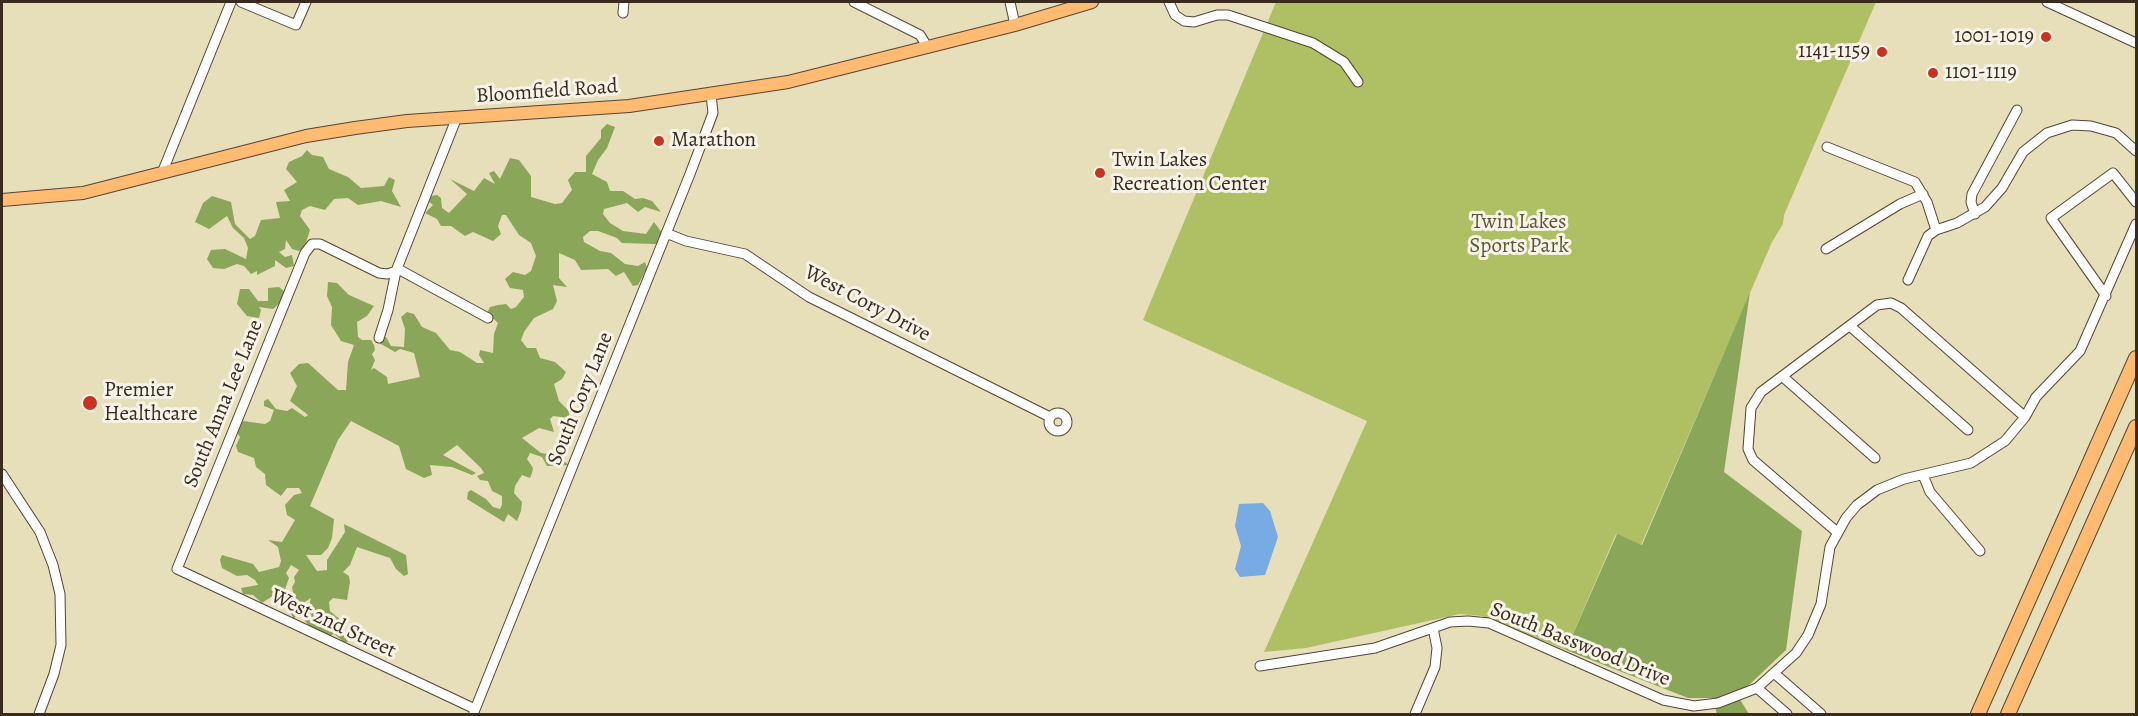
<!DOCTYPE html>
<html>
<head>
<meta charset="utf-8">
<style>
	body { margin:0 }
	#map { position:relative; width:2138px; height:716px; overflow:hidden; background:#e7dfba; font-family:Alegreya,serif }
	canvas { display:block }
	.frame { position:absolute; inset:0; border:3px solid #3b2a1e; pointer-events:none }
</style>
</head>
<body>
<div id="map">
<canvas width="2138" height="716"></canvas>
<div class="frame"></div>
</div>
<script>
const ctx = document.querySelector('canvas').getContext('2d');
ctx.lineJoin = 'round';
function paint(path, color) { ctx.fillStyle = color; ctx.fill(path, 'evenodd'); }
const toPath = rows => new Path2D(rows.map(r => 'M' + r).join(''));
function strokePath(path, color, width, dash) { ctx.strokeStyle = color; ctx.lineWidth = width; ctx.lineCap = dash ? 'butt' : 'round'; ctx.setLineDash(dash || []); ctx.stroke(path); }
function write(font, color, halo, rows, align = 'center') {
  ctx.font = font + ' Alegreya,serif'; ctx.lineWidth = 6; ctx.setLineDash([]); ctx.textBaseline = 'middle'; ctx.strokeStyle = halo; ctx.fillStyle = color; for (const [text, x, y, turn = 0] of rows) {
    ctx.save(); ctx.translate(x, y); ctx.rotate((+turn || 0) * Math.PI / 180); ctx.textAlign = isNaN(turn) ? turn : align; if (halo) ctx.strokeText(text, 0, 0); ctx.fillText(text, 0, 0); ctx.restore();
  }
}
const green = toPath([
	[1276,2,1876,2,1784,215,1783,224,1772,242,1641,545,1616,534,1566,650,1482,616,1460,614,1306,648,1264,652,1367,421,1143,320]
]);
const forest = toPath([
	[607,124,615,127,607,148,598,160,592,174,607,182,610,191,623,191,635,199,643,198,652,201,661,212,645,207,638,212,627,203,604,209,603,214,610,223,623,231,646,234,654,222,662,233,656,244,622,243,617,238,598,231,590,231,583,237,584,242,600,251,611,253,625,264,638,266,645,262,647,268,638,285,633,286,624,272,616,276,608,269,581,270,575,260,559,253,559,278,567,287,553,285,557,301,553,309,534,318,524,332,521,340,527,348,536,348,540,358,555,362,566,372,562,379,554,384,559,401,569,411,569,418,553,416,550,419,554,432,539,428,522,438,541,453,556,455,569,465,547,466,542,457,530,453,527,459,533,468,532,473,530,478,522,475,515,486,514,493,522,502,521,511,517,521,508,514,504,522,467,499,468,492,471,490,486,499,493,507,500,509,502,505,502,496,492,491,488,481,480,480,477,476,484,473,481,468,457,445,443,455,476,473,472,475,452,467,430,465,432,475,424,478,406,469,399,446,351,421,338,440,310,506,334,519,332,538,328,548,321,555,306,555,317,571,327,570,327,560,345,532,344,524,406,555,408,574,404,576,396,569,390,558,357,547,350,565,343,572,349,576,350,582,347,600,333,598,329,602,330,611,343,622,344,635,348,642,344,642,334,634,329,636,311,628,305,621,311,598,303,603,294,619,290,612,294,598,292,587,295,582,294,577,299,570,291,565,286,573,289,578,283,595,274,595,262,603,253,595,243,594,241,588,258,585,255,580,247,575,237,576,222,568,220,560,222,555,253,564,259,572,279,567,281,561,278,547,268,540,282,542,295,520,287,515,285,505,294,495,302,493,299,488,287,488,281,496,266,485,265,474,256,467,254,458,238,452,236,446,240,437,232,426,243,421,265,424,270,421,274,410,264,406,264,401,268,399,276,409,287,411,292,408,305,417,308,415,290,401,297,386,290,373,299,364,308,363,338,390,346,390,348,362,354,345,341,341,331,325,332,307,327,296,328,282,337,283,349,295,374,306,367,316,357,322,358,337,362,340,371,340,374,345,375,350,372,354,375,360,371,370,374,368,387,377,388,384,420,377,414,353,400,349,395,352,379,343,380,339,386,337,391,346,404,347,405,329,401,317,407,312,414,314,422,327,436,333,450,350,460,352,477,363,484,363,479,355,480,350,493,353,494,334,498,323,487,313,490,307,498,305,506,304,511,309,516,307,524,297,523,290,510,288,505,279,513,272,525,275,531,271,536,256,531,243,519,235,506,215,502,215,498,226,501,234,493,241,473,232,465,236,451,226,441,226,437,219,425,213,433,205,428,201,430,196,437,195,441,198,442,208,449,213,467,194,450,179,474,191,484,178,495,184,489,173,494,171,500,179,510,158,519,160,531,176,531,197,555,204,562,203,572,190,568,180,575,172,586,172,586,156,601,138,601,130],
	[307,150,312,155,323,157,329,169,348,177,361,188,384,186,389,177,395,180,392,191,401,207,381,201,358,205,348,198,334,199,325,210,310,206,302,210,300,216,310,230,305,246,299,251,292,249,286,240,285,249,279,252,285,257,292,255,294,266,286,268,275,260,275,266,257,275,257,271,251,274,244,266,237,264,224,269,213,268,207,259,211,250,225,249,246,259,248,248,244,238,233,228,227,216,209,229,195,222,203,203,212,196,231,202,235,224,250,239,255,236,261,220,280,218,276,202,290,201,284,190,297,182,286,169,289,162,302,156],
	[279,287,285,292,281,302,273,309,259,307,261,310,259,318,247,316,237,304,240,289,249,289,258,301,268,301,268,288],
	[1750,292,1724,472,1802,531,1786,650,1749,685,1736,693,1749,714,1717,714,1713,698,1688,698,1566,650,1617,534,1642,545]
]);
const water = toPath([
	[1263,503,1270,511,1278,537,1265,575,1240,577,1235,569,1241,546,1235,526,1239,504]
]);
const minor = toPath([
	[241,2,296,25,306,2],
	[854,2,920,35,928,48],
	[1010,2,1015,25],
	[1169,2,1175,15,1184,21,1194,22,1217,15,1228,15,1313,43,1344,62,1358,82],
	[2047,2,2136,43],
	[623,13,624,2],
	[1827,147,1915,182,1927,202,1936,230],
	[162,173,231,2],
	[1975,214,1971,202,1972,194,2017,110],
	[666,233,686,241,745,254,809,297,1050,417],
	[1826,249,1900,204,1923,194],
	[1908,280,1928,236,1936,230,1957,223,1985,207,2002,188,2023,152,2047,133,2072,125,2091,126,2116,133,2136,151],
	[2106,296,2051,218,2113,173,2136,202],
	[1850,326,1968,430],
	[379,338,388,310,396,271,457,117],
	[1782,376,1875,458],
	'1049 422a9 9 0 1 1 18 0a9 9 0 1 1-18 0Z',
	[2,474,40,532,53,565,60,594,61,645,54,674,39,714],
	[1923,475,1930,492,1980,551],
	[1837,532,1753,460,1748,449,1751,408,1761,392,1877,305,1891,303,1901,308,2025,417],
	[1260,666,1375,648,1450,622,1468,621,1489,623,1663,700,1694,706,1718,703,1757,688,1796,653,1808,635,1821,604,1830,547,1846,518,1857,505,1877,490,1904,479,1971,463,2005,441,2025,417,2036,397,2080,351,2136,224],
	[1774,673,1821,714],
	[1757,688,1787,714],
	[475,709,177,569,305,253,312,244,320,244,379,273,387,274,400,270,488,318],
	[474,712,690,174,713,113,711,94],
	[1415,714,1435,667,1437,648,1433,628]
]);
const major = toPath([
	[2,200,83,193,306,136,355,128,407,121,629,106,788,82,1015,25,1092,2]
]);
const highway = toPath([
	[1978,714,2136,358],
	[2008,714,2136,427]
]);
const markers = [
	[2046,37,6,"#c8321e"],
	[1882,52,6,"#c8321e"],
	[1933,73,6,"#c8321e"],
	[659,141,6,"#c8321e"],
	[1100,173,6,"#c8321e"],
	[90,403,8,"#c8321e"]
];
const poiNames = [
	["1001-1019",2034,37,"right"],
	["1141-1159",1870,52,"right"],
	["1101-1119",1945,73],
	["Marathon",671,141],
	["Twin Lakes",1112,161],
	["Recreation Center",1112,185],
	["Premier",104,391],
	["Healthcare",104,415]
];
const streetNames = [
	["Bloomfield Road",547,92,-4],
	["West Cory Drive",867,304,28],
	["South Cory Lane",581,399,-68],
	["South Anna Lee Lane",224,404,-68],
	["West 2nd Street",333,624,25],
	["South Basswood Drive",1580,645,22]
];
const parkNames = [
	["Twin Lakes",1519,223],
	["Sports Park",1519,247]
];
paint(green, '#aec063');
paint(forest, '#8aa659');
paint(water, '#78aae4');
strokePath(minor, '#554535', 11);
strokePath(major, '#554535', 14);
strokePath(highway, '#554535', 16);
strokePath(minor, '#fff', 9);
strokePath(major, '#febb71', 12);
strokePath(highway, '#febb71', 14);
for (const [x, y, r, color] of markers) { const dot = new Path2D(); dot.arc(x, y, r, 0, 2 * Math.PI); ctx.fillStyle = color; ctx.fill(dot); strokePath(dot, '#f7f3e8', 2); }
write('21px', '#3b2a1e', '#f7f3e8', poiNames, 'left');
write('21px', '#3b2a1e', '#f7f3e8', streetNames);
write('21px', '#5e5733', '#f7f3e8', parkNames);
</script>
</body>
</html>
